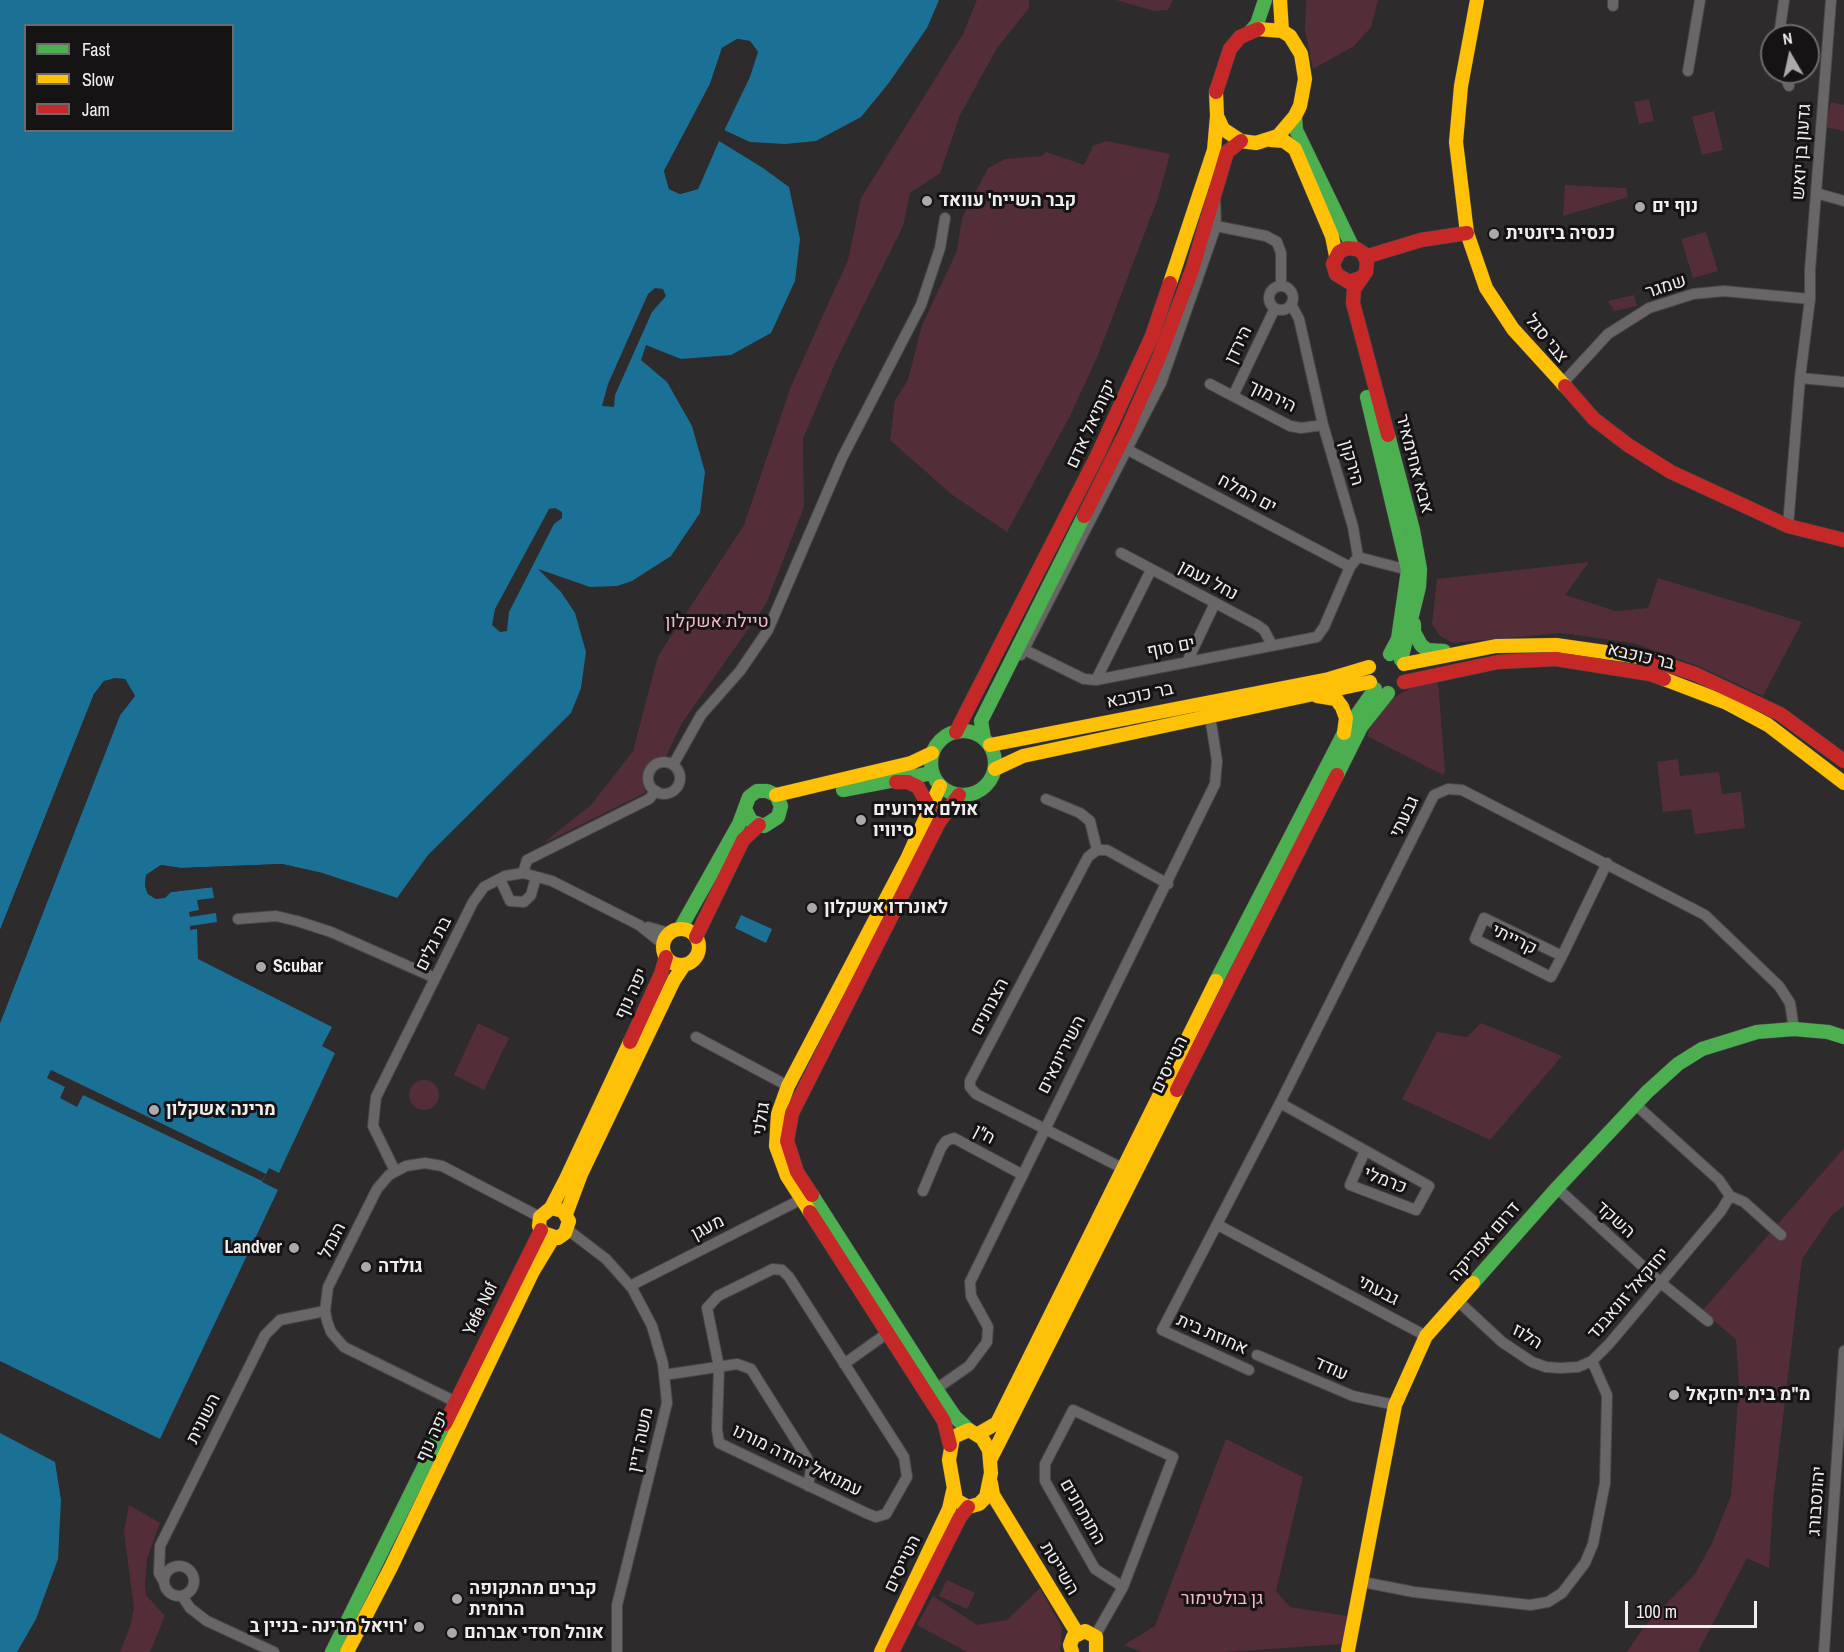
<!DOCTYPE html>
<html>
<head>
<meta charset="utf-8">
<style>
	body { margin:0 }
	#map { position:relative; width:1844px; height:1652px; overflow:hidden; background:#2d2b2c; font-family:"Archivo Narrow",sans-serif }
	canvas { display:block }
	.legend { position:absolute; left:24px; top:24px; width:210px; height:108px; box-sizing:border-box; background:#151314; border:2px solid #6d6a6b; margin:0; padding:8px 10px; list-style:none; font-size:18px; color:#f0edee }
	.legend li { display:flex; align-items:center; gap:12px; height:30px }
	.legend b { width:30px; border:2px solid #6d6a6b }
	.north { position:absolute; left:1760px; top:24px; width:60px; height:60px; box-sizing:border-box; background:#151314; border:2px solid #6d6a6b; border-radius:50%; rotate:351deg; font-size:16px; font-weight:700; line-height:24px; text-align:center; color:#f0edee }
	.north::after { content:''; display:block; margin:auto; width:21px; height:27px; background:#aca9aa; clip-path:polygon(50% 0,100% 100%,50% 72%,0 100%) }
	.scale { position:absolute; left:1625px; top:1601px; width:132px; height:27px; box-sizing:border-box; border:3px solid #f0edee; border-top:0; padding-left:8px; font-size:18px; line-height:21px; white-space:nowrap; color:#f0edee; -webkit-text-stroke:4px #151314; paint-order:stroke }
</style>
</head>
<body>
<div id="map">
<canvas width="1844" height="1652"></canvas>
<ul class="legend">
<li><b style="height:8px;background:#4caf50"></b>Fast</li>
<li><b style="height:8px;background:#ffc107"></b>Slow</li>
<li><b style="height:8px;background:#c62828"></b>Jam</li>
</ul>
<div class="north">N</div>
<div class="scale">100 m</div>
</div>
<script>
const ctx = document.querySelector('canvas').getContext('2d');
ctx.lineJoin = 'round';
function paint(path, color) { ctx.fillStyle = color; ctx.fill(path, 'evenodd'); }
const toPath = rows => new Path2D(rows.map(r => 'M' + r).join(''));
function strokePath(path, color, width, dash) { ctx.strokeStyle = color; ctx.lineWidth = width; ctx.lineCap = dash ? 'butt' : 'round'; ctx.setLineDash(dash || []); ctx.stroke(path); }
function write(font, color, halo, rows, align = 'center') {
  ctx.font = font + ' "Archivo Narrow",Heebo,sans-serif'; ctx.lineWidth = 6; ctx.setLineDash([]); ctx.textBaseline = 'middle'; ctx.strokeStyle = halo; ctx.fillStyle = color; for (const [text, x, y, turn = 0] of rows) {
    ctx.save(); ctx.translate(x, y); ctx.rotate((+turn || 0) * Math.PI / 180); ctx.textAlign = isNaN(turn) ? turn : align; if (halo) ctx.strokeText(text, 0, 0); ctx.fillText(text, 0, 0); ctx.restore();
  }
}
const green = toPath([
	[977,0,1029,0,1029,8,997,48,960,115,940,173,910,193,903,226,836,361,803,439,804,507,766,604,682,723,665,759,656,761,647,767,644,778,645,793,542,844,591,805,633,751,658,656,744,525,791,386,848,260,861,198,963,34],
	[1116,0,1173,0,1168,10,1154,11],
	[1306,0,1378,0,1371,27,1354,46,1313,69,1305,30],
	[1649,99,1654,121,1639,124,1634,102],
	[1831,102,1844,105,1844,131,1825,127],
	[1714,111,1723,150,1702,155,1692,117],
	[1106,141,1170,154,1158,198,1098,355,1071,414,1007,532,951,494,890,440,895,400,908,380,922,325,957,251,962,218,988,168,1005,159,1042,156,1046,152,1084,165,1093,146],
	[1565,185,1626,188,1628,197,1563,216],
	[1706,232,1718,271,1693,278,1681,239],
	[1634,295,1637,306,1614,311,1608,301],
	[1589,562,1565,595,1616,611,1648,608,1658,578,1802,622,1763,696,1698,666,1633,643,1561,633,1453,643,1440,636,1432,624,1437,579],
	[1438,682,1445,771,1443,775,1367,736,1375,715,1391,699,1415,686],
	[1678,759,1680,776,1719,772,1722,794,1741,792,1745,828,1695,834,1691,809,1663,812,1657,762],
	[478,1023,509,1038,484,1090,454,1075],
	[1481,1023,1562,1056,1490,1140,1402,1099,1437,1032,1467,1037],
	'409 1095a15 15 0 1 1 30 0a15 15 0 1 1-30 0Z',
	[1844,1148,1844,1206,1832,1215,1802,1259,1773,1501,1769,1568,1747,1558,1698,1652,1627,1652,1644,1627,1695,1574,1712,1543,1731,1496,1739,1388,1736,1339,1702,1311],
	[1226,1439,1303,1477,1276,1591,1290,1607,1347,1616,1342,1644,1225,1652,1141,1652,1124,1645,1155,1626],
	[129,1505,160,1523,147,1559,145,1584,146,1595,165,1616,150,1652,120,1652,130,1627,134,1608,124,1532],
	[947,1580,975,1593,967,1609,939,1596],
	[1040,1588,1062,1628,1060,1652,967,1652,917,1625,933,1596,977,1625,1007,1620]
]);
const water = toPath([
	[0,0,939,0,927,28,888,84,861,117,816,141,785,144,750,142,724,130,758,52,750,41,737,39,722,48,710,84,664,171,669,189,680,194,698,189,719,141,763,168,789,187,800,239,795,281,771,333,731,355,681,359,646,345,641,360,667,382,692,426,705,472,700,513,671,556,632,581,617,586,590,587,538,569,561,592,575,613,586,652,581,688,571,713,428,855,397,898,322,873,282,864,181,868,161,865,146,875,145,886,148,894,156,899,171,892,212,887,214,898,197,900,199,910,189,912,190,917,216,913,217,922,190,926,190,930,197,929,198,959,332,1027,322,1046,335,1053,279,1173,269,1168,262,1182,278,1190,160,1439,0,1361,0,1023,120,715,135,696,125,679,104,681,94,694,0,930],
	[26,26,232,26,232,130,26,130],
	[741,915,772,929,766,943,735,928],
	[0,1433,55,1462,61,1500,58,1559,36,1619,17,1652,0,1652]
]);
const pier = toPath([
	[737,39,750,41,758,52,750,77,723,133,721,129,747,75,755,53,748,44,738,43,724,50,713,85,667,172,671,187,680,191,696,186,717,140,720,138,698,189,680,194,669,189,664,171,710,84,722,48],
	[655,288,663,289,666,296,652,312,615,395,614,407,602,406,608,384,648,294],
	[555,508,562,512,562,518,554,524,509,612,507,631,500,632,492,625,495,609,549,509],
	[115,678,125,679,135,696,120,715,0,1023,0,1015,118,714,132,696,124,682,105,684,96,695,0,933,0,930,94,694,104,681],
	[282,864,322,873,397,898,395,901,321,876,281,867,181,871,161,868,149,877,148,886,157,896,164,895,170,889,212,884,215,887,171,892,165,898,156,899,148,894,145,886,146,875,161,865,181,868],
	[51,1070,266,1174,262,1181,83,1095,77,1107,60,1098,65,1087,47,1078]
]);
const street = toPath([
	[1613,0,1613,6],
	[1779,36,1784,0],
	[1688,71,1700,0],
	[1783,72,1789,86],
	[1816,193,1844,201],
	[1216,226,1266,236,1277,242,1281,253,1281,286],
	'1269 298a12 12 0 1 1 24 0a12 12 0 1 1-24 0Z',
	[1800,378,1844,382],
	[1210,384,1290,426,1301,428,1323,425],
	[1561,385,1608,334,1649,308,1693,294,1724,291,1810,299],
	[1233,396,1275,308],
	[1128,450,1350,567],
	[1788,526,1800,378,1810,299,1810,270,1831,0],
	[1121,553,1257,625,1264,630,1272,645],
	[1358,557,1408,570],
	[1025,650,1084,679,1096,680,1317,637,1324,627,1350,567,1358,557,1353,527,1323,425,1299,319,1291,304],
	[1021,655,1161,383,1216,226,1215,199],
	[1187,662,1215,603],
	[1096,680,1151,570],
	'648 778a16 16 0 1 1 32 0a16 16 0 1 1-32 0Z',
	[673,765,701,715,740,671,768,630,842,458,921,305,940,248,945,218],
	[1046,799,1080,813,1090,821,1097,850],
	[523,873,527,860,649,799,656,791],
	[500,879,510,901,524,902,531,895,536,877],
	[238,919,276,916,297,921,331,932,435,978],
	[648,927,669,933],
	[1562,956,1484,918,1475,939,1551,977,1562,956,1607,863],
	[696,1037,788,1086],
	[1280,1103,1429,1186,1416,1210,1350,1185,1365,1151],
	[395,1171,373,1126,376,1097,473,902,484,887,505,876,523,873,552,881,639,925,663,944],
	[1130,1172,976,1094,970,1087,970,1081,1088,857,1097,850,1107,850,1168,884],
	[1557,1188,1661,1283,1708,1321],
	[923,1191,941,1148,946,1141,954,1138,1023,1175],
	[1730,1196,1744,1202,1781,1235],
	[1218,1225,1426,1336],
	[568,1230,606,1259,632,1288,652,1326,663,1364,667,1403,617,1605,617,1652],
	[773,1269,782,1270,789,1277,904,1457,907,1477,886,1514,876,1517,866,1513,719,1443,717,1429,719,1367,707,1308,718,1296,773,1269],
	[630,1286,800,1200],
	[1458,1301,1502,1342,1532,1362,1546,1367,1560,1368,1578,1367,1592,1361],
	[1257,1355,1353,1396,1395,1405],
	[844,1364,886,1334],
	[1249,1370,1162,1330,1280,1103,1434,795,1448,789,1462,790,1705,915,1779,986,1790,1003,1794,1029],
	[664,1375,737,1364,751,1369,807,1458,811,1469,808,1486],
	[936,1389,969,1366,987,1342,988,1327,971,1296,970,1282,1215,784,1217,761,1210,716],
	[460,1404,344,1347,331,1332,327,1321,325,1311,328,1287,377,1189,389,1175,406,1166,425,1163,442,1166,540,1217],
	'164 1581a15 15 0 1 1 30 0a15 15 0 1 1-30 0Z',
	[164,1582,159,1573,160,1546,265,1335,280,1320,325,1311],
	[1363,1582,1414,1592,1530,1605,1548,1602,1562,1593,1585,1563,1593,1544,1605,1483,1607,1395,1592,1361,1609,1344,1721,1211,1730,1196,1719,1180,1636,1105],
	[182,1596,190,1608,207,1621,274,1652],
	[1095,1636,1123,1587,1173,1457,1073,1410,1045,1464,1045,1481,1095,1569,1123,1587],
	[1824,1652,1844,1351]
]);
const fast = toPath([
	[1250,32,1257,24,1265,0],
	[1295,116,1296,130,1353,248],
	[1367,397,1408,570,1398,639,1390,654],
	[1388,435,1413,530,1420,569,1419,587,1401,660],
	[1414,624,1414,632,1421,645,1427,650,1444,651],
	'931 763a32 32 0 1 1 64 0a32 32 0 1 1-64 0Z',
	[984,739,981,721,1084,516],
	[1337,775,1361,727,1388,693],
	[843,790,932,773],
	[680,929,739,824,749,797,757,791,767,791,776,795,781,806,778,817,764,826,751,821,745,809],
	[1216,981,1344,733,1375,689],
	[812,1195,936,1389,955,1417,969,1430],
	[1473,1283,1557,1188,1647,1092,1678,1064,1702,1049,1757,1032,1794,1029,1828,1032,1844,1037],
	[332,1652,445,1424]
]);
const slow = toPath([
	[1280,0,1282,31],
	[1477,0,1461,86,1456,142,1467,233,1486,288,1513,329,1565,386],
	[1216,92,1217,116,1223,129,1241,141,1256,143,1278,136,1295,116,1300,106,1305,79,1301,54,1290,36,1282,31,1258,29],
	[1271,140,1284,141,1295,149,1332,236,1336,256],
	[1170,283,1214,150,1217,116],
	[1404,664,1496,646,1556,645,1647,658],
	[1664,679,1727,703,1768,725,1844,783],
	[1317,696,1336,699,1342,707,1346,718,1344,733],
	[990,745,1329,679,1369,667],
	[995,769,1023,756,1370,682],
	[776,795,911,763,932,753],
	'663 947a18 18 0 1 1 36 0a18 18 0 1 1-36 0Z',
	[551,1208,563,1211,569,1221,565,1233,558,1238,543,1233,539,1226,540,1217,551,1208,566,1179,630,1042],
	[810,1212,787,1176,776,1146,778,1114,788,1086,908,857,940,786],
	[566,1214,581,1174,674,980,684,965],
	[969,1430,982,1438,989,1450,991,1473,986,1497,979,1504,968,1507,956,1500,949,1460,953,1437,969,1430],
	[978,1434,997,1423,1216,981],
	[991,1458,1177,1090],
	[991,1483,993,1495,1077,1633],
	[1348,1650,1395,1405,1426,1336,1473,1283],
	[347,1652,391,1567,533,1271,553,1238],
	[881,1652,949,1509,953,1491],
	[1072,1652,1070,1645,1073,1637,1085,1631,1096,1637,1096,1652]
]);
const jam = toPath([
	[1216,92,1230,49,1240,37,1258,29],
	[1365,257,1421,240,1467,233],
	[1360,278,1349,282,1336,274,1333,264,1339,252,1347,248,1357,249,1363,253,1367,262,1366,272,1354,289,1353,303,1388,435],
	[1565,386,1594,419,1628,445,1671,472,1788,526,1844,540],
	[1084,516,1126,432,1160,355,1192,270,1227,152,1241,141],
	[1647,658,1695,674,1780,714,1844,761],
	[1404,682,1498,662,1556,659,1650,674,1664,679],
	[956,732,1098,454,1152,336,1170,283],
	[896,782,908,782,918,787,930,809],
	[696,937,743,840,759,825],
	[630,1042,661,974,666,957],
	[1177,1090,1337,775],
	[812,1195,797,1172,787,1141,792,1113,939,822,959,795],
	[810,1212,944,1421,950,1445],
	[445,1424,541,1230],
	[892,1652,960,1517,968,1507]
]);
const markers = [
	[927,201,6,"#aca9aa"],
	[1640,207,6,"#aca9aa"],
	[1494,234,6,"#aca9aa"],
	[861,820,6,"#aca9aa"],
	[812,908,6,"#aca9aa"],
	[261,967,6,"#aca9aa"],
	[154,1110,6,"#aca9aa"],
	[294,1248,6,"#aca9aa"],
	[366,1267,6,"#aca9aa"],
	[1674,1395,6,"#aca9aa"],
	[457,1599,6,"#aca9aa"],
	[419,1627,6,"#aca9aa"],
	[452,1633,6,"#aca9aa"]
];
const streetNames = [
	["גדעון בן יואש",1802,152,-86],
	["שמגר",1666,287,-18],
	["צבי סגל",1546,339,51],
	["הירדן",1239,345,-64],
	["הירמוך",1272,397,26],
	["יקותיאל אדם",1092,424,-65],
	["הירקון",1351,463,74],
	["אבא אחימאיר",1414,464,75],
	["ים המלח",1247,494,28],
	["נחל נעמן",1208,581,28],
	["ים סוף",1171,648,-11],
	["בר כוכבא",1641,657,13],
	["בר כוכבא",1140,696,-12],
	["גבעתי",1405,817,-64],
	["קרייתי",1514,940,26],
	["בת גלים",434,944,-63],
	["יפה נוף",632,994,-65],
	["הצנחנים",990,1007,-62],
	["השיריונאים",1062,1055,-63],
	["הטייסים",1170,1065,-64],
	["גולני",762,1119,-81],
	["ח\"ן",984,1135,28],
	["כרמלי",1385,1181,21],
	["השקד",1615,1220,42],
	["מעגן",708,1228,-27],
	["הנמל",333,1241,-63],
	["דרום אפריקה",1485,1242,-49],
	["גבעתי",1378,1291,28],
	["יחזקאל זונאבנד",1629,1294,-49],
	["Yefe Nof",481,1309,-64],
	["אחוזת בית",1212,1335,24],
	["הלוז",1527,1337,32],
	["עודד",1331,1369,24],
	["השונית",204,1419,-63],
	["יפה נוף",433,1437,-65],
	["משה דיין",641,1440,-78],
	["עמנואל יהודה מורנו",797,1461,26],
	["יהונסבורג",1817,1501,-86],
	["התותחנים",1082,1512,60],
	["הטייסים",903,1564,-64],
	["השייטת",1059,1569,59]
];
const poiNames = [
	["קבר השייח' עוואד",939,201],
	["נוף ים",1652,207],
	["כנסיה ביזנטית",1506,234],
	["אולם אירועים",873,810],
	["סיוויו",873,831],
	["לאונרדו אשקלון",824,908],
	["Scubar",273,967],
	["מרינה אשקלון",166,1110],
	["Landver",282,1248,"right"],
	["גולדה",378,1267],
	["מ\"מ בית יחזקאל",1686,1395],
	["קברים מהתקופה",469,1589],
	["הרומית",469,1610],
	["רויאל מרינה - בניין ב'",407,1627,"right"],
	["אוהל חסדי אברהם",464,1633]
];
const parkNames = [
	["טיילת אשקלון",717,622],
	["גן בולטימור",1222,1599]
];
paint(green, '#532e39');
paint(water, '#1b7096');
paint(pier, '#2d2b2c');
strokePath(street, '#4a4748', 12);
strokePath(fast, '#4a4748', 15);
strokePath(slow, '#4a4748', 15);
strokePath(jam, '#4a4748', 15);
strokePath(street, '#686667', 10);
strokePath(fast, '#4caf50', 14);
strokePath(slow, '#ffc107', 14);
strokePath(jam, '#c62828', 14);
for (const [x, y, r, color] of markers) { const dot = new Path2D(); dot.arc(x, y, r, 0, 2 * Math.PI); ctx.fillStyle = color; ctx.fill(dot); strokePath(dot, '#151314', 2); }
write('18px', '#f0edee', '#151314', streetNames);
write('bold 18px', '#f0edee', '#151314', poiNames, 'left');
write('18px', '#f9b7c8', '#151314', parkNames);
</script>
</body>
</html>
